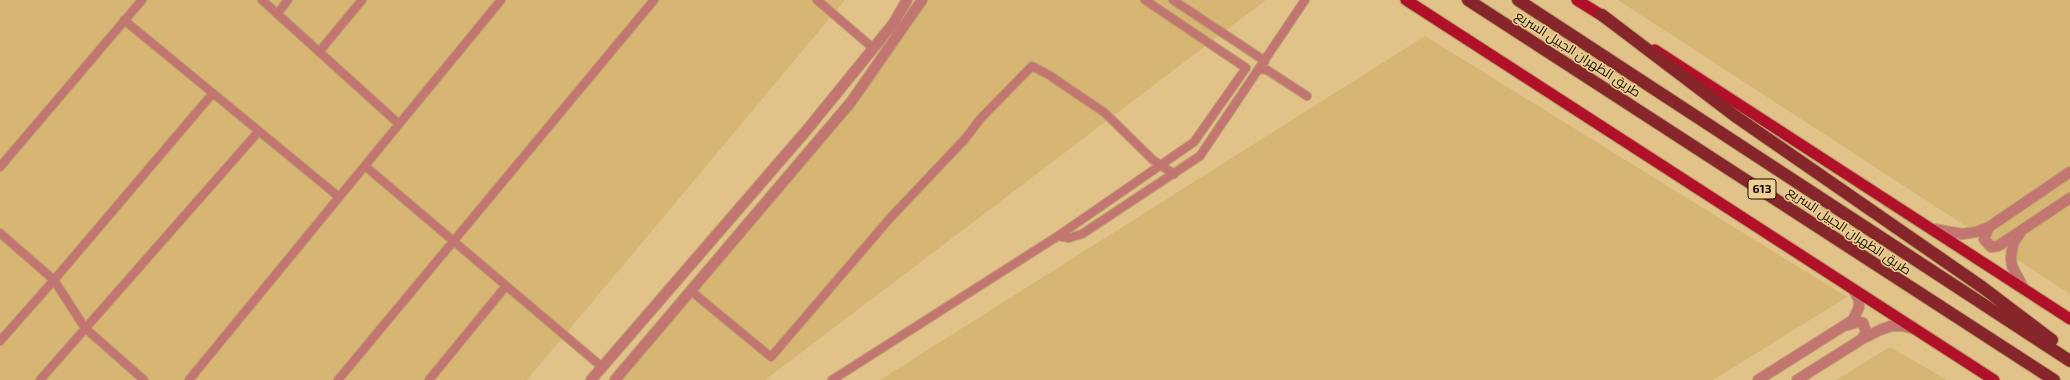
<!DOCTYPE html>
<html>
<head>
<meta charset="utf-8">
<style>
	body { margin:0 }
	canvas { display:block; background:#e1c288 }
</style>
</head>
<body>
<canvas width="2070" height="380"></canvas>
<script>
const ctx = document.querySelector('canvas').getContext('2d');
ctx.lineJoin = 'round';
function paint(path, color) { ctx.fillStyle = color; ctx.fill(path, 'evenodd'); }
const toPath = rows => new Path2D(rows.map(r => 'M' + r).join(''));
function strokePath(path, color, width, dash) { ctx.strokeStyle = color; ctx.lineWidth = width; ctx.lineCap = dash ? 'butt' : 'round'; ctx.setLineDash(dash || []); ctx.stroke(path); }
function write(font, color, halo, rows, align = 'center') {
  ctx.font = font + ' "Exo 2",Cairo,sans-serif'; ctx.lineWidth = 3; ctx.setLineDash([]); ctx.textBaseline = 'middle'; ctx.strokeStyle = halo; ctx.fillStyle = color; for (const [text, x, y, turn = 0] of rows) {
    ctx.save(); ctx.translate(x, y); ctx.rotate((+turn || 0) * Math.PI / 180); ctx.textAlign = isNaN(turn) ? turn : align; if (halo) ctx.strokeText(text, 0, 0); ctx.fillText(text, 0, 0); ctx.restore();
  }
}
const built = toPath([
	[0,0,845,0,527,380,0,380],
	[928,0,1266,0,765,380,619,380],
	[1618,0,2070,0,2070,294],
	[1425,36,1847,297,1713,380,880,380],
	[1890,347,1947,380,1836,380]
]);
const minor = toPath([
	[262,0,399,124],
	[817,0,873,48],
	[1173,0,1265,61],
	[277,14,288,0],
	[124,20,339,197],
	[319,52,362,0],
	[1259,69,1267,70,1307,96],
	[365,166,602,367],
	[0,167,142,0],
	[0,233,54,280,85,328,144,380],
	[1058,236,1069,238,1082,234,1200,156,1305,0],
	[691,291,771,357,891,217,965,139,981,118,1032,66,1049,75,1105,113,1153,160,1174,174],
	[0,341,54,280,213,93],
	[40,380,259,131],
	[189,380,501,0],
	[338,380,654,0],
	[429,380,506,286],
	[832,380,1058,236,1194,142,1246,68,1145,0]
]);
const tertiary = toPath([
	[1989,227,1984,239,1991,247,1998,246,2019,232],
	[1934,229,1962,234,1976,232,1989,227,2070,172],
	[2024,289,2012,266,2011,258,2013,244,2022,230,2070,198],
	[1848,325,1858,322,1863,323,1866,332,1862,339],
	[591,380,806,131,893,24,907,0],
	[615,380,851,102,922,0],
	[1758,380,1853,320,1859,307,1859,300,1853,289],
	[1797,380,1862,339,1880,330,1891,326,1903,326,1914,329]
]);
const primary = toPath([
	[1406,0,1994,380],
	[1577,0,1609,20],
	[1655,50,2070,319]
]);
const motorway = toPath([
	[1468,0,2054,380],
	[1518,0,2070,361],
	[1602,15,1735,116,1982,287,2052,340]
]);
const shields = [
	[1762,189,28]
];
const shieldNames = [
	["613",1762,189]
];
const streetNames = [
	["طريق الظهران الجبيل السريع",1578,54,33],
	["طريق الظهران الجبيل السريع",1849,231,34]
];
paint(built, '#d7b573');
strokePath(minor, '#bca170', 10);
strokePath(tertiary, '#bca170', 12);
strokePath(primary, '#bca170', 13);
strokePath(motorway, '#bca170', 14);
strokePath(minor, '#c37572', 8);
strokePath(tertiary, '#c37572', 10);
strokePath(primary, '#b01128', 11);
strokePath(motorway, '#87262a', 12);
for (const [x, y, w] of shields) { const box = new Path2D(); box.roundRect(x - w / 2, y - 10, w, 20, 3); ctx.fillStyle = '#eecf94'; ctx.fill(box); strokePath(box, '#150b00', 1); }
write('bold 12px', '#150b00', null, shieldNames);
write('13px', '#150b00', '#eecf94', streetNames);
</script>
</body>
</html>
